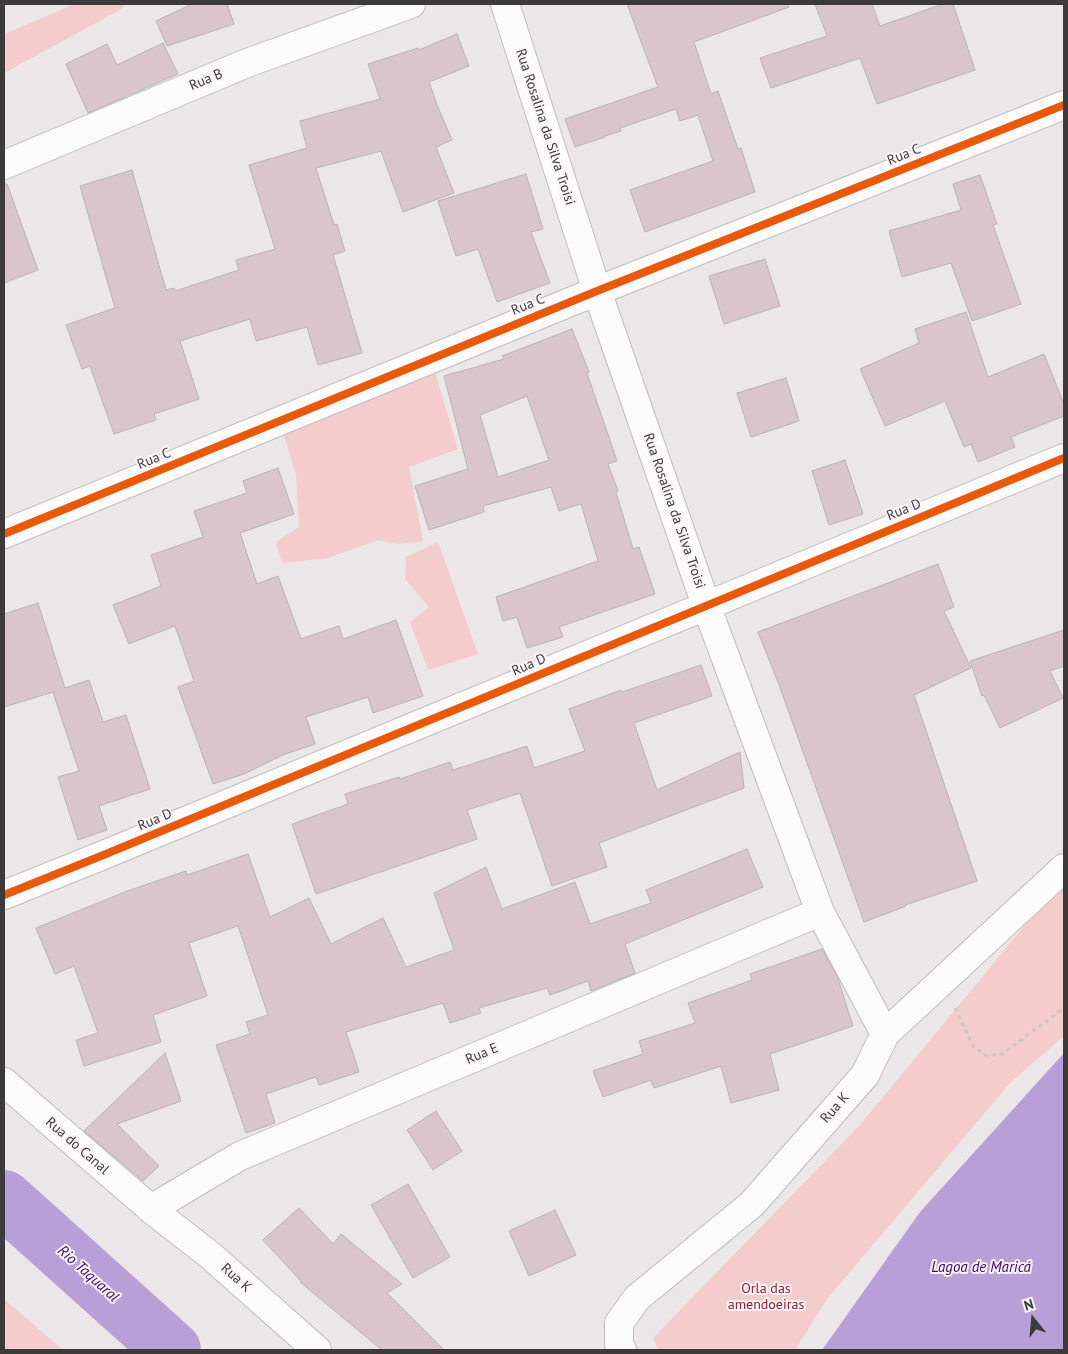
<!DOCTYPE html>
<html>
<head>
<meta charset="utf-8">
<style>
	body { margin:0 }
	#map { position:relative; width:1068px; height:1354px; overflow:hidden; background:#ebe7e9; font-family:"PT Sans",sans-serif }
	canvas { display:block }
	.frame { position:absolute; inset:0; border:5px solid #3d3a3c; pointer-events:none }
	.north { position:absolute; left:1008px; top:1294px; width:50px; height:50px; -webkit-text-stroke:4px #f9f4f7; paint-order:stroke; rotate:343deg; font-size:14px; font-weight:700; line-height:20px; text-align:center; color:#3d3a3c }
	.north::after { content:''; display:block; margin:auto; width:18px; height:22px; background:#3d3a3c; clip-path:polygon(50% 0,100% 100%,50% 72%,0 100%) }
</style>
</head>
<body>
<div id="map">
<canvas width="1068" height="1354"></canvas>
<div class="frame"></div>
<div class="north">N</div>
</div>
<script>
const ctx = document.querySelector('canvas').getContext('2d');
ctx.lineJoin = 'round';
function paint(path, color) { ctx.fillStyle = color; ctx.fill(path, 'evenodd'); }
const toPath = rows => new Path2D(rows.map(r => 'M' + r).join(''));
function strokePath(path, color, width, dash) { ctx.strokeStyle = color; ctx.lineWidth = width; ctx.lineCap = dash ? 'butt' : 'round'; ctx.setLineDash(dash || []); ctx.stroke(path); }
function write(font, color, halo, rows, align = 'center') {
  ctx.font = font + ' "PT Sans",sans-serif'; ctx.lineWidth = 4; ctx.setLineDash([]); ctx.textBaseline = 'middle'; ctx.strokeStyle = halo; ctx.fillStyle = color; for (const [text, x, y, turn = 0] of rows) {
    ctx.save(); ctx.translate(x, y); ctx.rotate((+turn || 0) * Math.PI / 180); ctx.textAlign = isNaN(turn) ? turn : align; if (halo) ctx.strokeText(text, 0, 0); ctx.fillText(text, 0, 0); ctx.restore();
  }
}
const green = toPath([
	[75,4,126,4,120,10,4,73,4,34],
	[435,372,458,449,409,467,423,541,397,544,378,540,328,558,282,563,276,542,299,527,296,475,282,429],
	[438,542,478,654,428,670,410,622,429,607,405,579,406,557],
	[1064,884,1064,1036,1010,1083,827,1299,795,1350,658,1350,653,1338,860,1125,1054,890],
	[4,1299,63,1350,64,1350,4,1350]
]);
const water = toPath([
	[1064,1053,1064,1350,822,1350,920,1212]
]);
const river = toPath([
	[4,1199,172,1350]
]);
const building = toPath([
	[192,4,227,4,234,24,167,46,156,21,192,4],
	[627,4,788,4,789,7,694,42,711,94,718,91,738,149,741,148,755,192,645,232,630,190,713,161,698,115,680,121,676,109,620,128,621,131,605,136,605,137,575,147,565,119,658,87,627,4],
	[815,4,872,4,880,26,943,4,953,4,975,70,877,104,860,58,771,88,760,58,827,36,815,4],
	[457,34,469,66,429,82,437,105,452,140,436,147,454,193,403,212,381,151,316,168,334,225,337,224,345,251,333,255,362,353,318,365,307,327,256,341,250,319,180,341,199,399,154,414,156,420,114,434,90,366,82,369,66,325,115,308,80,186,132,170,166,290,174,288,175,291,239,270,236,260,275,249,249,165,307,148,300,121,380,99,368,64,418,48,419,50,457,34],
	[163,43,178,74,88,113,66,64,107,44,117,65,163,43],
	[526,174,543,229,531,232,550,283,497,302,478,249,456,256,438,201,526,174],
	[980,175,997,224,993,225,1021,304,972,321,951,263,902,277,889,231,961,210,953,184,980,175],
	[4,184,7,184,38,270,4,283,4,184],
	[765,259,780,306,724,324,709,276,765,259],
	[966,312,988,377,1044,354,1064,404,1064,416,1011,437,1015,447,978,462,971,444,964,447,945,401,885,426,860,369,919,343,915,329,966,312],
	[572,329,589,372,587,373,617,461,608,464,618,491,616,492,633,549,639,547,655,594,559,627,563,637,527,648,517,617,503,621,496,597,598,561,581,504,559,511,551,487,483,506,484,512,429,530,415,486,468,469,444,376,504,359,502,356,572,329],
	[527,396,549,460,498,477,480,415,527,396],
	[786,378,799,421,751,437,737,393,786,378],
	[845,460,863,514,829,525,812,471,845,460],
	[278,468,294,514,240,533,257,584,278,576,301,639,339,626,343,639,396,620,423,696,373,713,368,697,306,717,315,744,283,755,244,774,213,784,178,687,194,681,175,626,129,644,113,605,161,586,151,555,203,537,194,511,247,493,243,481,278,468],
	[938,564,954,607,944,611,971,668,914,695,977,881,905,905,906,906,864,922,778,682,758,632,938,564],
	[38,603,65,688,89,680,103,722,126,715,150,789,99,806,107,830,78,840,58,777,79,771,53,692,4,707,4,614,38,603],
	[1064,630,1064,666,1050,671,1063,698,1000,728,984,695,982,696,970,661,1064,630],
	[701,665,712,696,634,723,657,790,740,752,744,788,599,843,607,867,552,886,520,793,467,810,477,839,316,894,292,824,348,804,345,794,399,777,400,779,450,762,453,770,527,746,534,768,585,751,569,709,621,690,622,692,701,665],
	[747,849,763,887,625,944,635,973,591,991,588,981,550,995,547,988,479,1008,481,1013,450,1023,443,1003,346,1032,359,1072,319,1085,316,1077,266,1094,275,1123,246,1133,216,1045,250,1034,246,1022,268,1015,238,926,189,943,207,996,153,1015,161,1042,84,1066,76,1040,98,1033,74,966,55,974,36,928,130,890,186,871,187,875,248,854,270,917,309,898,331,944,383,918,406,967,454,950,434,893,486,867,502,909,575,882,590,924,651,903,646,890,747,849],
	[822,949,837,976,853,1026,770,1054,779,1090,731,1103,721,1066,654,1088,651,1080,603,1097,593,1071,643,1054,639,1041,695,1023,688,1003,752,980,750,974,822,949],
	[165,1053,181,1101,117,1124,159,1166,143,1181,84,1131,165,1053],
	[436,1111,462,1151,433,1170,407,1130,436,1111],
	[408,1184,450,1257,413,1278,371,1205,408,1184],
	[299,1208,333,1244,341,1234,402,1284,387,1293,444,1350,382,1350,300,1282,301,1281,263,1240,299,1208],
	[555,1210,576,1255,529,1276,509,1231,555,1210]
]);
const path = toPath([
	[955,1008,973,1046,987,1056,1002,1054,1064,1008]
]);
const street = toPath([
	[505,4,597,291,706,605,820,912,885,1034],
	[4,165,247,63,411,4],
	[4,534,597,291,1064,105],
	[4,895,101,856,1064,458],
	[4,1082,151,1209,211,1256,317,1350],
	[151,1209,240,1156,820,912],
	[622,1350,619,1344,619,1323,637,1298,752,1204,865,1075,885,1034,1064,868]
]);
const cycleway = toPath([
	[4,534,597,291,1064,105],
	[4,895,101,856,1064,458]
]);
const streetNames = [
	["Rua B",206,80,-23],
	["Rua Rosalina da Silva Troisi",545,127,72],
	["Rua C",904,155,-22],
	["Rua C",528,305,-22],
	["Rua C",154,459,-22],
	["Rua D",904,510,-22],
	["Rua Rosalina da Silva Troisi",674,511,71],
	["Rua D",529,665,-23],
	["Rua D",155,820,-23],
	["Rua E",482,1054,-23],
	["Rua K",835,1108,-49],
	["Rua do Canal",77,1146,41],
	["Rua K",236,1278,42]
];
const parkNames = [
	["Orla das",766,1289],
	["amendoeiras",766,1305]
];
const waterNames = [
	["Lagoa de Maricá",981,1268],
	["Rio Taquaral",88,1274,42]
];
paint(green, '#f3cccb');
paint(water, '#b99fd8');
strokePath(river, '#b99fd8', 58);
paint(building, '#d9c5cb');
strokePath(building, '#b6b3b4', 1);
strokePath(street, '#bebcbe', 30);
strokePath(path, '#c9c9c9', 3, [4, 4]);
strokePath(street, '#fcfbfc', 28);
strokePath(cycleway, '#e8590c', 8);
write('14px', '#3d3a3c', '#f9f4f7', streetNames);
write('14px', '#911d27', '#f9f4f7', parkNames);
write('italic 15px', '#3f0569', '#f9f4f7', waterNames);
</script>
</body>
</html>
